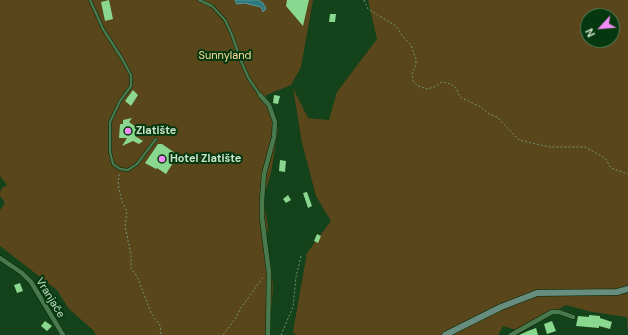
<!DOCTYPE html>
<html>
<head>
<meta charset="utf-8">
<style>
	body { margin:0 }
	#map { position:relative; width:628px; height:335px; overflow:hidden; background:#14421a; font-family:"DM Sans",sans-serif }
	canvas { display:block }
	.north { position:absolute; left:580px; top:8px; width:40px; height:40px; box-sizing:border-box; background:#06380f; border:1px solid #547c59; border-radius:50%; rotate:244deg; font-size:11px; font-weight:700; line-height:16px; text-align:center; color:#c9e2c9 }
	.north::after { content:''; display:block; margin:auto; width:14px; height:18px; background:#f18bf5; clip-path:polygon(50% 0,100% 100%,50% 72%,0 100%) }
</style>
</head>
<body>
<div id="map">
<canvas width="628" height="335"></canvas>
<div class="north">N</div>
</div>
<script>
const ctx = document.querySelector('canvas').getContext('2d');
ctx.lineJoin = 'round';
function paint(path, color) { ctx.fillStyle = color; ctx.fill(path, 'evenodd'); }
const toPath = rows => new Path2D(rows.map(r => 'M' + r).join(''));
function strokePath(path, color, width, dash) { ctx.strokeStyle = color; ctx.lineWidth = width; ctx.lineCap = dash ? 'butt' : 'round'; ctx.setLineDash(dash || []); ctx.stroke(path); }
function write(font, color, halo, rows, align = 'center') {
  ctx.font = font + ' "DM Sans",sans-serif'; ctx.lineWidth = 4; ctx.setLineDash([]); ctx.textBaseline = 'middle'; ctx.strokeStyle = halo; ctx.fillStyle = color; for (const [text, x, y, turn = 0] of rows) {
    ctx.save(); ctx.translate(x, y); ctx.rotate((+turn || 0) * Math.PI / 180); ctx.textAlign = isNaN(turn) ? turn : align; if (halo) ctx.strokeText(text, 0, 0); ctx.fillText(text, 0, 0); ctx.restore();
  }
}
const green = toPath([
	[0,0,313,0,301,67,291,85,266,95,266,100,276,122,278,129,271,173,263,199,268,226,266,243,271,266,273,289,269,335,96,335,93,330,69,309,57,290,0,246,0,210,5,203,0,196,0,192,2,188,7,185,0,176],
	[368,0,628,0,628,335,627,317,592,312,566,305,519,331,503,326,498,335,296,335,293,332,307,253,331,221,316,196,302,143,293,88,308,118,329,120,337,92,377,39],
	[588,16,612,16,612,40,588,40]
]);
const water = toPath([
	[235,0,258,0,263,3,266,9,263,12,261,7,244,3,237,4,235,0]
]);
const building = toPath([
	[109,0,113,19,105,21,101,2],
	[287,0,309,0,303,26,286,6],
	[330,14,336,14,335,22,329,22],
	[133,90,138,95,131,106,125,101],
	[274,95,280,96,278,104,273,103],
	[132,118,129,122,136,127,135,136,143,141,139,144,133,141,122,146,127,138,119,138,120,124,123,124,123,120],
	[158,144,162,144,178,155,166,174,157,168,156,169,145,163],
	[280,160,286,161,285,172,279,171],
	[307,192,312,206,308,208,303,193],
	[288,195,291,200,286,203,283,199],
	[317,234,321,236,318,243,314,241],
	[20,283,23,291,17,293,14,285],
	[589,315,600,316,600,318,612,322,610,329,599,326,599,328,576,326,578,316,589,317],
	[45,321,52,326,47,331,41,326],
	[552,321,556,331,547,334,544,324],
	[536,328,538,335,519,335,528,331]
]);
const path = toPath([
	[364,0,368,9,396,26,404,38,411,45,416,59,416,65,412,73,413,81,418,86,427,89,434,87,442,82,451,84,457,89,459,95,462,98,481,107,489,114,497,117,519,140,549,147,585,147,605,158,611,168,628,174],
	[119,174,118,185,122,202,127,211,125,226,131,255,131,268,138,278,151,313,160,325,161,335],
	[223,335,235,319,241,308,264,276],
	[281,335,293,307,296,277,301,256]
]);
const service = toPath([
	[90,0,103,29,121,57,131,75,131,86,120,101,110,122,110,152,113,164,120,169,128,170,137,164,156,139],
	[199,0,212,6,225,20,232,35,241,61,249,79,260,95]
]);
const minor = toPath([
	[260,95,269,105,275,122,274,137,264,174,262,200,262,218,269,273,268,335],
	[0,258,22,273,31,282,63,335],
	[511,335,552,312,559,312,573,317]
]);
const secondary = toPath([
	[445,335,501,307,537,293,617,292,628,289]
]);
const markers = [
	[128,131,4,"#f18bf5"],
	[162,159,4,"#f18bf5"]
];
const parkNames = [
	["Sunnyland",225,56]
];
const poiNames = [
	["Zlatište",136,131],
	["Hotel Zlatište",170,159]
];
const streetNames = [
	["Vranjače",50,298,58]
];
paint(green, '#59461a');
paint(water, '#2b7881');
strokePath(water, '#5a9897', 1);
paint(building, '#8ad78f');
strokePath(service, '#032708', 3.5);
strokePath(minor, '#032708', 5.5);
strokePath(secondary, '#032708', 7);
strokePath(path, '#729574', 1, [2, 2]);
strokePath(service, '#4a794d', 2.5);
strokePath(minor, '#4a794d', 4.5);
strokePath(secondary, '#668d7d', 6);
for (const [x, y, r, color] of markers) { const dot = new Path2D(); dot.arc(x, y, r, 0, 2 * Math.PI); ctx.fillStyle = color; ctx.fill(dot); strokePath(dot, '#06380f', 1.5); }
write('11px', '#ffdf9b', '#06380f', parkNames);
write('bold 11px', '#c9e2c9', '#06380f', poiNames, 'left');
write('11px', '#c9e2c9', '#06380f', streetNames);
</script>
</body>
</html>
